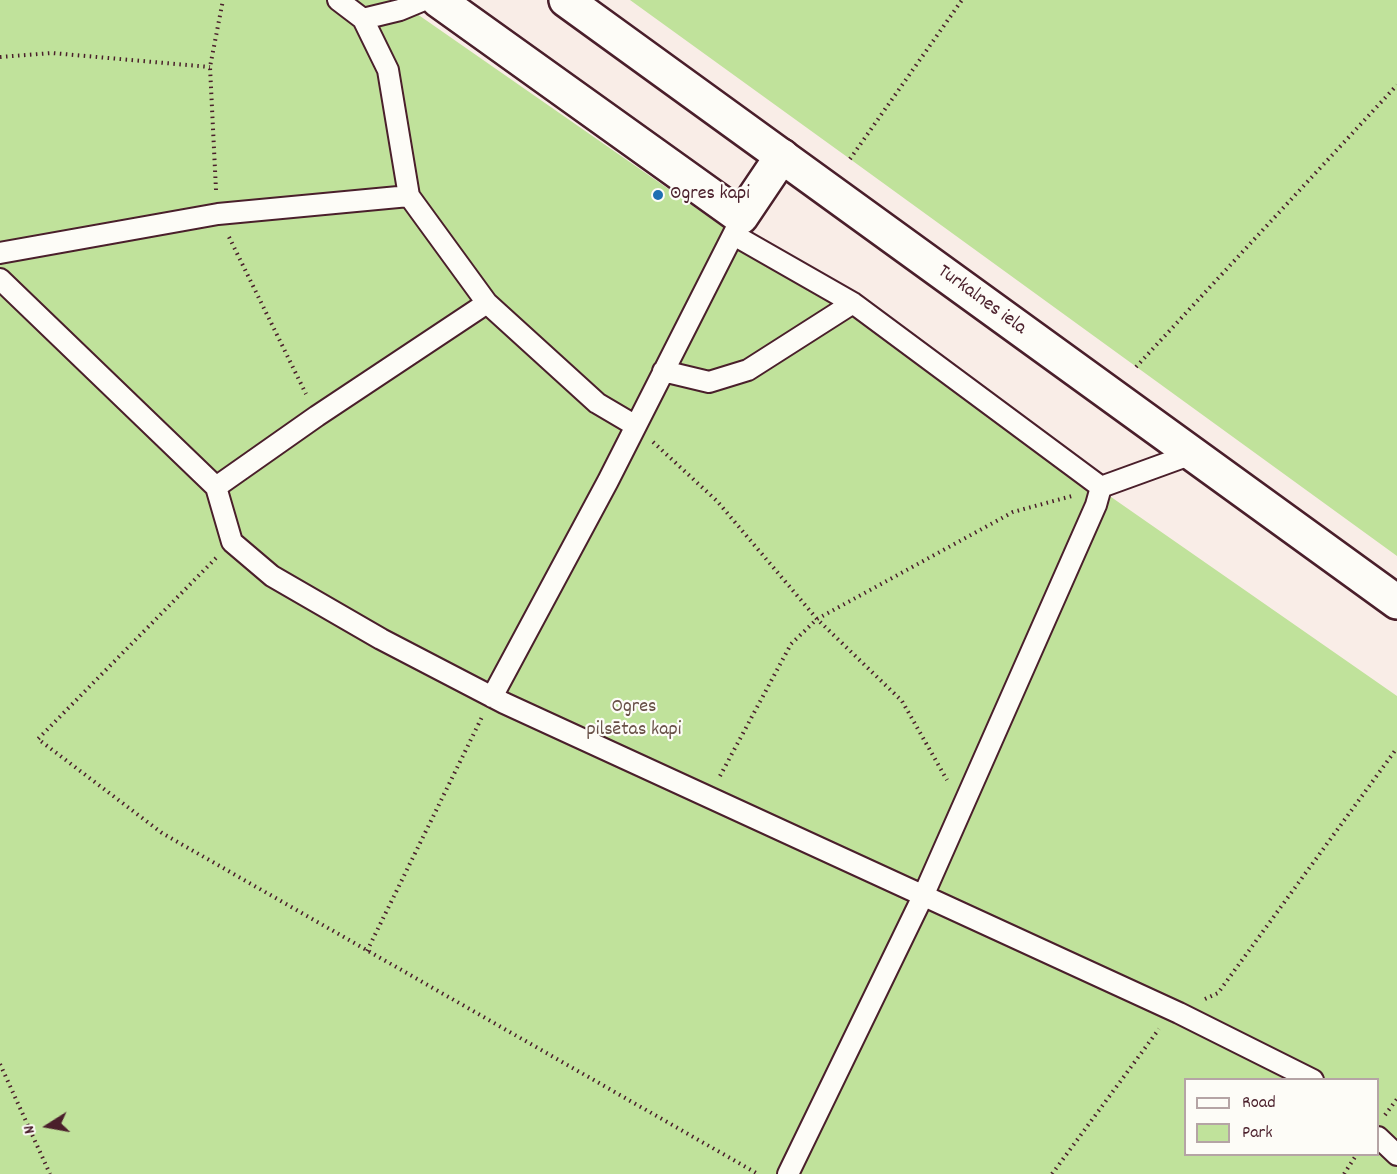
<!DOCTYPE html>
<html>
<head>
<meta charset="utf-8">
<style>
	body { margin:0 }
	#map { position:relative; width:1397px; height:1174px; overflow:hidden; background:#f9ede7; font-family:Dekko,sans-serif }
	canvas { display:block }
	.legend { position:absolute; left:1184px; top:1078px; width:195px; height:78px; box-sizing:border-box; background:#fdfcf7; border:2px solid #b5a4a5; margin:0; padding:8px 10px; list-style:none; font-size:18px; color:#4a1f2b }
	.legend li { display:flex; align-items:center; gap:12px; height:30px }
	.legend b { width:30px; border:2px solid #b5a4a5 }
	.north { position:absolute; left:18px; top:1096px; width:60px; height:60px; -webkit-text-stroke:4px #fdfcf7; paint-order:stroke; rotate:259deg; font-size:16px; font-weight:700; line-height:24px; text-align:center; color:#4a1f2b }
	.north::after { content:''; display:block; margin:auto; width:21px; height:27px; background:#4a1f2b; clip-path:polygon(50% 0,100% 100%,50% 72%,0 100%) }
</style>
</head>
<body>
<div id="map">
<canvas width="1397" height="1174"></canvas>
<ul class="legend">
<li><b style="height:8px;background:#fdfcf7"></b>Road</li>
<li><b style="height:16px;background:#c0e29b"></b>Park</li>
</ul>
<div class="north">N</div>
</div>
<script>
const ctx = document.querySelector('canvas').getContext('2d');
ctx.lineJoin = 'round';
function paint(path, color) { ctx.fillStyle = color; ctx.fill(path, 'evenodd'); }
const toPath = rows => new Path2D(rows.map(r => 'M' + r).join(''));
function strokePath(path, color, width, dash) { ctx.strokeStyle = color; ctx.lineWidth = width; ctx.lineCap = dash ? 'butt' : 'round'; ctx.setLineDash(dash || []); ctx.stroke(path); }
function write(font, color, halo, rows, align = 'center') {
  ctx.font = font + ' Dekko,sans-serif'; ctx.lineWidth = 4.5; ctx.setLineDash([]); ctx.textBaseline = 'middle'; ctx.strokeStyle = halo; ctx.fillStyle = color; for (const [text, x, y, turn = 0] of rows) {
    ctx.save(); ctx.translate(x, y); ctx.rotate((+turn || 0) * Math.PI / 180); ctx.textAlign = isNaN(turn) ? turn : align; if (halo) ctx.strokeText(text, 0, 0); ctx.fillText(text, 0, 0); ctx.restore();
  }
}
const green = toPath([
	[0,0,397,0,1397,696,1397,1174,0,1174],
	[1186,1080,1378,1080,1378,1154,1186,1154],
	[630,0,1397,0,1397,556,850,159]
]);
const path = toPath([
	[0,57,52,53,210,67],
	[850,159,962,0],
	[216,190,210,67,223,0],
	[229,237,306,394],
	[1136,367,1397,85],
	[653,442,717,501,817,619,902,701,947,780],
	[216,558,38,739,162,833,758,1174],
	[720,776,791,644,817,619,1013,512,1072,496],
	[367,951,482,717],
	[1205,999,1218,993,1397,748],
	[0,1064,50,1174],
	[1385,1115,1397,1099],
	[1052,1174,1159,1029],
	[1344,1174,1357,1154]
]);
const pedestrian = toPath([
	[338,0,363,19,388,70,409,196,487,303,597,403,636,426],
	[363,19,400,10,424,0],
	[734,235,853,303,1101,487,1192,454],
	[0,253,218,214,409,196],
	[0,279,216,487,232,542,272,576,381,639,504,703,1179,1013,1313,1080],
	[663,371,709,382,748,370,853,303],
	[216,487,317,416,487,303],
	[492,697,608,481,739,223],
	[1378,1137,1397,1155],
	[788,1174,924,894,1096,505,1101,487]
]);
const tertiary = toPath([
	[438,0,741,217,782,156]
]);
const secondary = toPath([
	[566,0,1397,602]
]);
const markers = [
	[658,195,6,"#1f6fb2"]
];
const poiNames = [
	["Ogres kapi",670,195]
];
const streetNames = [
	["Turkalnes iela",981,301,36]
];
const parkNames = [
	["Ogres",634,708],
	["pilsētas kapi",634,731]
];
paint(green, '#c0e29b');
strokePath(pedestrian, '#4a1f2b', 24);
strokePath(tertiary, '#4a1f2b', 38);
strokePath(secondary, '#4a1f2b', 38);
strokePath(path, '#4a1f2b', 4, [1.5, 4.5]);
strokePath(pedestrian, '#fdfcf7', 20);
strokePath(tertiary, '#fdfcf7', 33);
strokePath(secondary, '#fdfcf7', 33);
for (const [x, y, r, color] of markers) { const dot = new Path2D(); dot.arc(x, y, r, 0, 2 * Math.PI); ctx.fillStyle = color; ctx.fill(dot); strokePath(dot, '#fdfcf7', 2); }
write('20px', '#4a1f2b', '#fdfcf7', poiNames, 'left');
write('20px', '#4a1f2b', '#fdfcf7', streetNames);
write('20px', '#685047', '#fdfcf7', parkNames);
</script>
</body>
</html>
